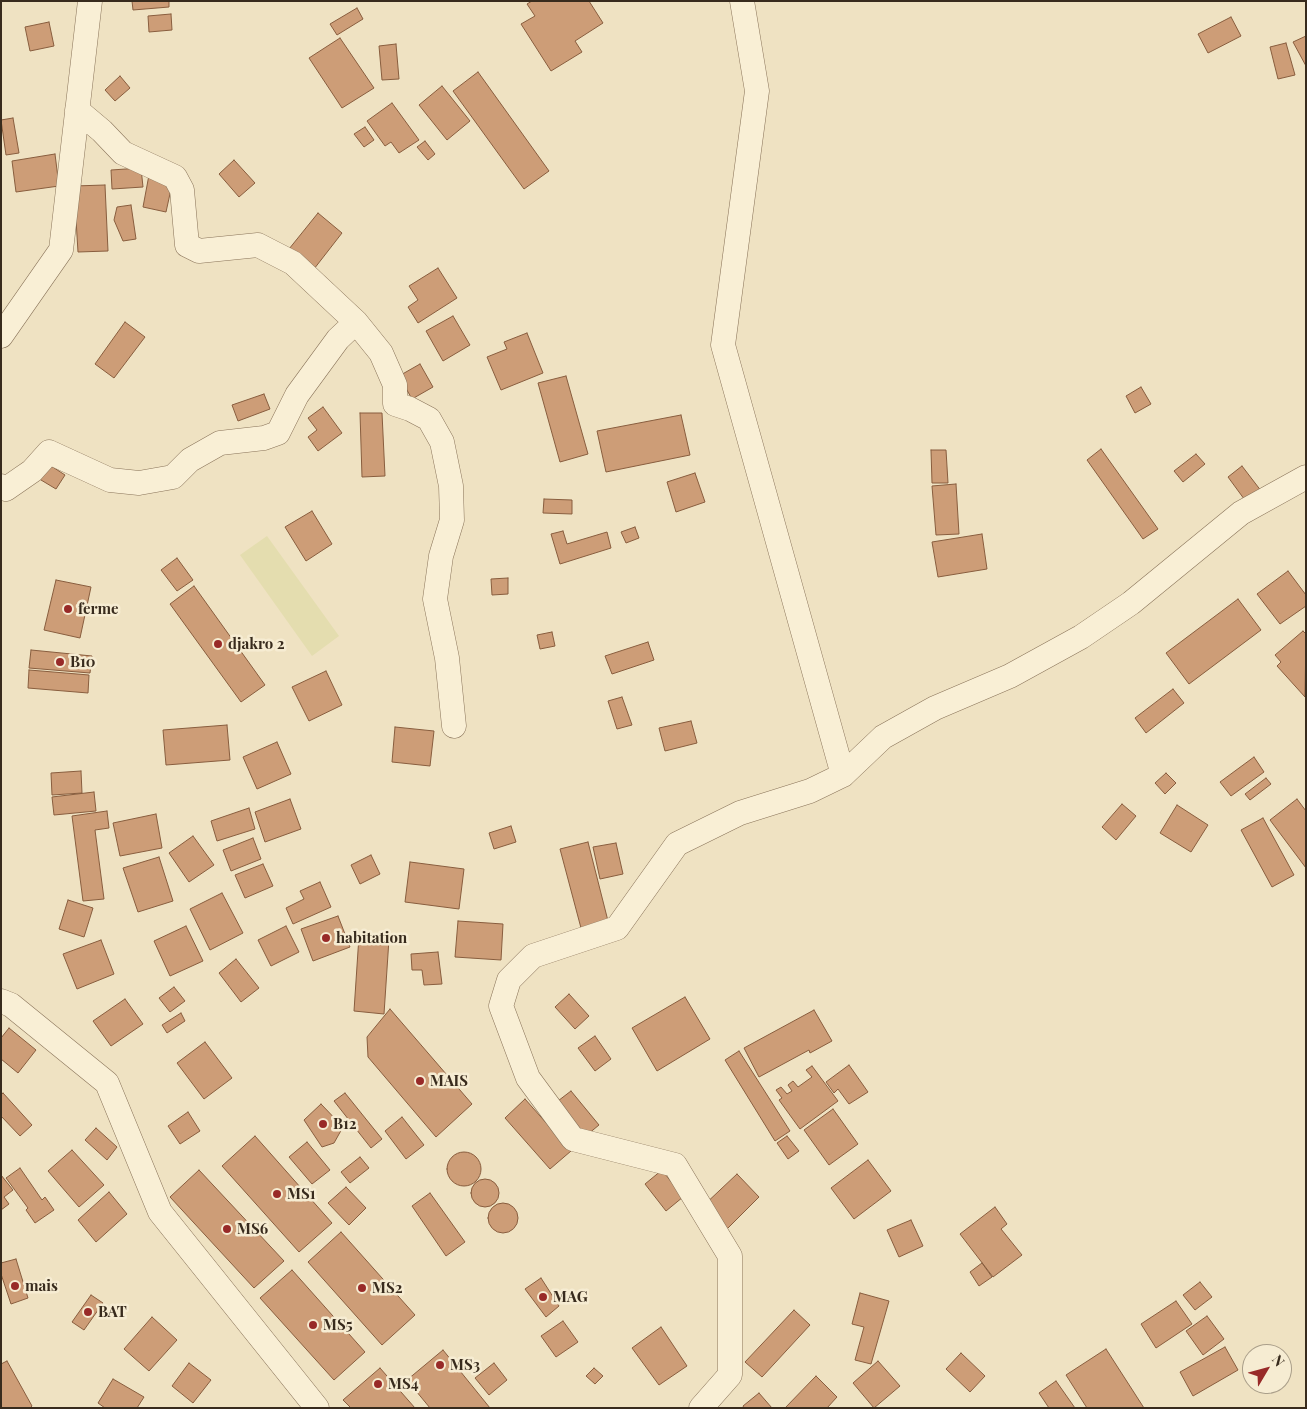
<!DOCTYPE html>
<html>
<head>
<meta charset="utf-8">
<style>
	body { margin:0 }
	#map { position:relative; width:1307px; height:1409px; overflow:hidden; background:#efe2c2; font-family:"Playfair Display",serif }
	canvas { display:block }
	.frame { position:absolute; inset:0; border:2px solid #382b1d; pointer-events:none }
	.north { position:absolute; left:1242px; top:1344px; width:50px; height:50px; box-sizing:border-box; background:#f6ecd2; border:1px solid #aa9f8a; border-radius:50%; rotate:53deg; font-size:14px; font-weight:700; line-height:20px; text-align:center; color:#382b1d }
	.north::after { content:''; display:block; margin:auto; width:18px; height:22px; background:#982a28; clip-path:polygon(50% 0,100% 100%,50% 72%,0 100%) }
</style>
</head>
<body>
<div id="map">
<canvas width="1307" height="1409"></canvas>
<div class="frame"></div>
<div class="north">N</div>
</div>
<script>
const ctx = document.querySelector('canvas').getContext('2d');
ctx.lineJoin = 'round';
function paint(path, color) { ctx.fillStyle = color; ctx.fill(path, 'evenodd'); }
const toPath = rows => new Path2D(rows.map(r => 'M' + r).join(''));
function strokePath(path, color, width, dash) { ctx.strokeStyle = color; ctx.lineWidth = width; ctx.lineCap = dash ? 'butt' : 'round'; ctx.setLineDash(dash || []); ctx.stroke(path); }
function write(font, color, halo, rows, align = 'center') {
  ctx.font = font + ' "Playfair Display",serif'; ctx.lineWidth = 5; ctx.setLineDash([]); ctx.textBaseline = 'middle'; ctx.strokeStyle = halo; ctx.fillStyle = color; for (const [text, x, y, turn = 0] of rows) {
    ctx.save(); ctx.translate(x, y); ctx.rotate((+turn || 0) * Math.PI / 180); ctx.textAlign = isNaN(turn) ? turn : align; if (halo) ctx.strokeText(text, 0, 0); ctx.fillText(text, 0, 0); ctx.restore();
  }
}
const farmland = toPath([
	[267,536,339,636,312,656,240,555]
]);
const building = toPath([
	[132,1,169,1,169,7,133,10,132,1],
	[532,1,589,1,603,23,575,41,582,52,551,71,521,24,535,16,527,4,532,1],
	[357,8,363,19,337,35,330,24,357,8],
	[171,14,172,30,149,32,148,16,171,14],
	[1231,17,1241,36,1208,53,1198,34,1231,17],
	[49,22,54,46,30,51,25,27,49,22],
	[1306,36,1306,66,1293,42,1306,36],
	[340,38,374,88,342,108,309,58,340,38],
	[1286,43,1295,75,1278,79,1270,47,1286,43],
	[396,44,399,79,382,80,379,46,396,44],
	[478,72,549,171,524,189,453,91,478,72],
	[120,76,130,88,115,101,105,90,120,76],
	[442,86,470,121,447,140,419,105,442,86],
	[392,103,419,140,399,153,391,142,385,146,367,121,392,103],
	[13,118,19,153,6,155,1,120,13,118],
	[365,127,374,140,364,147,354,134,365,127],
	[425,141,435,154,428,160,417,147,425,141],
	[55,154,59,186,16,192,12,161,55,154],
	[234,160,255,183,239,197,219,174,234,160],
	[141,168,143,187,112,189,111,170,141,168],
	[149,175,173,180,166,212,143,207,149,175],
	[105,185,108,251,78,252,74,186,105,185],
	[131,205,136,239,123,241,114,220,117,207,131,205],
	[318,213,342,233,314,269,289,249,318,213],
	[438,268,457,298,418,323,408,307,418,300,409,286,438,268],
	[453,316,470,345,443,361,426,331,453,316],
	[125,322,145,337,114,378,95,364,125,322],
	[527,333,543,373,501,390,487,357,507,349,504,342,527,333],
	[420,364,433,387,412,399,399,376,420,364],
	[566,376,588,454,560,462,538,383,566,376],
	[1141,387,1151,404,1135,413,1126,396,1141,387],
	[264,394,270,409,238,421,232,405,264,394],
	[323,407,342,433,318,451,308,437,317,430,308,418,323,407],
	[360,413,382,413,385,476,362,477,360,413],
	[681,415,690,455,606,472,597,431,681,415],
	[1101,449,1158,529,1143,539,1087,460,1101,449],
	[931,450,946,450,948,483,932,483,931,450],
	[1196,454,1205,464,1183,482,1174,471,1196,454],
	[45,462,65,475,56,489,36,477,45,462],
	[1242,466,1265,496,1250,507,1228,477,1242,466],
	[695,473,705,502,676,512,667,482,695,473],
	[956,484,959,534,936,535,932,486,956,484],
	[544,499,572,500,572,514,543,513,544,499],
	[312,511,332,544,306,561,285,527,312,511],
	[635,527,639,538,626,543,621,532,635,527],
	[563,531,567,544,607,532,611,548,560,564,551,534,563,531],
	[982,534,987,569,938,577,932,542,982,534],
	[177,558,193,580,177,591,161,570,177,558],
	[1288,571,1306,595,1306,606,1280,624,1257,594,1288,571],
	[508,578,508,594,492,595,491,579,508,578],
	[56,580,91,587,80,638,44,630,56,580],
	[194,586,265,685,241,702,170,604,194,586],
	[1238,599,1261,630,1189,684,1166,653,1238,599],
	[1303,631,1306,634,1305,697,1277,666,1281,662,1275,655,1303,631],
	[552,632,555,646,540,649,537,635,552,632],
	[648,642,654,660,612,674,605,656,648,642],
	[31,650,92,656,90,673,29,668,31,650],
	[29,670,89,675,88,693,28,688,29,670],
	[326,671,342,705,309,721,292,687,326,671],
	[1173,689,1184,703,1146,733,1135,718,1173,689],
	[622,697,632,725,617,729,608,701,622,697],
	[691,721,697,743,665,751,659,728,691,721],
	[227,725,230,760,166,765,163,730,227,725],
	[395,727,434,731,430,766,392,762,395,727],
	[277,742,291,774,257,789,243,757,277,742],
	[1254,757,1264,772,1231,796,1220,782,1254,757],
	[81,771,82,793,52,795,51,773,81,771],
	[1166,773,1176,783,1165,794,1155,783,1166,773],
	[1266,778,1271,784,1250,800,1245,794,1266,778],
	[94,792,96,811,54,815,52,797,94,792],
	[290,799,301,829,265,842,255,812,290,799],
	[1297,799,1306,811,1306,868,1270,820,1297,799],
	[1122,804,1136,816,1116,840,1102,827,1122,804],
	[1177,805,1208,825,1191,852,1160,833,1177,805],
	[249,808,255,829,217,841,211,821,249,808],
	[107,811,109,828,95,830,104,899,83,901,72,816,107,811],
	[156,814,162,848,120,856,113,823,156,814],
	[1263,818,1294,875,1272,887,1241,830,1263,818],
	[511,826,516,842,494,849,489,833,511,826],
	[193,836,214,865,189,882,169,853,193,836],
	[253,838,261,859,231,871,223,850,253,838],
	[588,842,608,921,581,928,560,849,588,842],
	[616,843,623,874,600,879,593,847,616,843],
	[371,855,380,874,360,884,351,865,371,855],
	[159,857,173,901,138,912,123,868,159,857],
	[410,862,464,869,459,909,405,902,410,862],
	[263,864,273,886,245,898,235,875,263,864],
	[320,882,331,907,293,924,286,908,304,899,300,891,320,882],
	[222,893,243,933,210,950,190,909,222,893],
	[68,900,93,908,84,937,59,929,68,900],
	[338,916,350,947,313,961,301,929,338,916],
	[458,921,503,924,501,960,455,957,458,921],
	[186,926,203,961,170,976,154,941,186,926],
	[286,926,299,952,271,966,258,940,286,926],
	[359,936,389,939,384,1014,354,1011,359,936],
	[101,940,114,974,77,989,63,954,101,940],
	[438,952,442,984,424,985,422,970,412,970,411,954,438,952],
	[236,959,259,988,241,1002,219,973,236,959],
	[174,987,185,1001,170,1012,159,998,174,987],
	[569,994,589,1016,575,1029,555,1007,569,994],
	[685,997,710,1039,657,1071,632,1028,685,997],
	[125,999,143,1024,111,1046,93,1021,125,999],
	[390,1009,472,1104,436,1137,368,1057,367,1037,390,1009],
	[814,1010,832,1041,810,1053,809,1050,759,1077,744,1048,814,1010],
	[181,1013,185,1021,167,1033,162,1025,181,1013],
	[9,1028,36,1050,18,1073,1,1059,1,1038,9,1028],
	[595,1036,611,1059,595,1071,578,1048,595,1036],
	[205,1042,232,1078,204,1099,177,1063,205,1042],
	[739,1051,790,1131,775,1141,725,1060,739,1051],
	[849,1065,868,1092,849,1104,838,1089,834,1093,826,1082,849,1065],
	[812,1066,838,1101,800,1129,779,1100,782,1098,776,1090,781,1087,787,1094,792,1091,788,1085,793,1081,798,1087,812,1077,806,1070,812,1066],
	[571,1091,599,1125,582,1139,554,1104,571,1091],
	[3,1093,32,1125,20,1136,1,1116,1,1095,3,1093],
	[345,1093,382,1139,371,1148,334,1101,345,1093],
	[525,1099,571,1151,550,1169,505,1118,525,1099],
	[321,1104,343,1127,334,1143,322,1147,304,1120,321,1104],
	[833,1109,858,1144,829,1165,804,1130,833,1109],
	[188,1112,200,1131,180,1144,168,1126,188,1112],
	[402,1117,424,1145,406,1159,385,1131,402,1117],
	[96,1128,117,1147,107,1160,85,1140,96,1128],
	[255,1136,332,1223,299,1252,222,1166,255,1136],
	[787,1136,799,1151,788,1159,777,1143,787,1136],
	[307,1142,330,1170,312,1184,289,1157,307,1142],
	[72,1150,104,1185,79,1207,48,1171,72,1150],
	'447 1169a17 17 0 1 1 34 0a17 17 0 1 1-34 0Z',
	[360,1157,369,1168,350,1183,341,1172,360,1157],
	[868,1160,891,1191,854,1219,831,1188,868,1160],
	[20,1168,42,1200,45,1197,54,1210,35,1223,26,1210,28,1208,6,1178,20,1168],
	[199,1170,284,1261,254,1288,170,1197,199,1170],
	[662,1170,683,1197,666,1211,645,1184,662,1170],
	[737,1174,759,1197,725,1231,702,1207,737,1174],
	[1,1175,13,1190,4,1197,9,1204,1,1210,1,1175],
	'471 1193a14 14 0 1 1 28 0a14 14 0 1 1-28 0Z',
	[346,1187,366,1208,349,1225,328,1203,346,1187],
	[109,1192,127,1214,96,1242,78,1220,109,1192],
	[430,1193,465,1242,446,1256,412,1206,430,1193],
	'488 1218a15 15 0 1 1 30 0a15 15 0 1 1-30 0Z',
	[995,1207,1007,1224,1001,1229,1022,1255,993,1277,960,1234,995,1207],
	[911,1220,923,1246,899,1257,887,1230,911,1220],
	[341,1232,415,1315,382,1345,308,1262,341,1232],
	[16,1259,28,1298,11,1304,1,1274,1,1263,16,1259],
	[982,1263,992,1277,979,1286,970,1272,982,1263],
	[292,1270,365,1352,334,1380,260,1298,292,1270],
	[541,1278,559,1306,546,1317,525,1289,541,1278],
	[1200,1282,1212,1297,1195,1310,1183,1295,1200,1282],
	[860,1293,889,1301,871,1364,855,1360,864,1327,852,1324,860,1293],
	[91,1295,103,1303,84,1330,72,1322,91,1295],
	[1176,1301,1192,1324,1156,1348,1141,1324,1176,1301],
	[794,1310,810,1325,762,1377,745,1362,794,1310],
	[1207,1316,1224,1339,1203,1355,1186,1331,1207,1316],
	[152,1317,177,1340,149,1371,124,1349,152,1317],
	[563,1321,578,1342,556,1357,541,1336,563,1321],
	[661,1327,687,1366,659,1385,632,1348,661,1327],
	[1225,1347,1238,1370,1193,1396,1180,1372,1225,1347],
	[1106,1349,1144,1408,1087,1408,1066,1375,1106,1349],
	[443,1350,490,1408,430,1408,407,1380,443,1350],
	[961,1353,985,1376,970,1392,946,1369,961,1353],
	[7,1361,32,1406,30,1408,1,1408,1,1364,7,1361],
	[878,1361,900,1386,874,1408,853,1383,878,1361],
	[189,1363,211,1380,193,1403,172,1386,189,1363],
	[494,1363,507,1380,489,1395,475,1378,494,1363],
	[380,1368,415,1408,351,1408,343,1400,380,1368],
	[594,1368,603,1376,595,1384,586,1376,594,1368],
	[816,1376,837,1397,827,1408,785,1408,816,1376],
	[113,1379,144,1397,137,1408,105,1408,98,1403,113,1379],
	[1056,1381,1075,1408,1049,1408,1039,1393,1056,1381],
	[759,1393,772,1408,744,1408,743,1406,759,1393]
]);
const street = toPath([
	[742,1,757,91,723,345,843,775],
	[77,110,102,131,123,153,175,177,182,190,187,245,199,251,258,245,293,263,356,322,381,353,395,385,395,404,410,409,429,419,442,442,451,486,452,520,441,556,435,599,447,658,454,726],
	[1,336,61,250,90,1],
	[1,486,6,489,32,471,49,452,110,480,139,483,173,477,190,460,220,443,264,438,278,433,297,395,338,339,356,322],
	[1,1001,11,1005,107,1083,160,1212,317,1408],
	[701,1408,730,1375,730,1256,675,1165,573,1139,528,1078,501,1006,509,980,533,956,617,928,677,844,740,813,810,791,843,775,883,737,935,708,1010,676,1081,637,1131,603,1241,513,1306,477]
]);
const markers = [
	[68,609,5,"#982a28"],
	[218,644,5,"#982a28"],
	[60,662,5,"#982a28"],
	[326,938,5,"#982a28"],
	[420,1081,5,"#982a28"],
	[323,1124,5,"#982a28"],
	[277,1194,5,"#982a28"],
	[227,1229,5,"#982a28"],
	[15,1286,5,"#982a28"],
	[362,1288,5,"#982a28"],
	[543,1297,5,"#982a28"],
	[88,1312,5,"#982a28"],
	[313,1325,5,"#982a28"],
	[440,1365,5,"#982a28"],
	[378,1384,5,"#982a28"]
];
const poiNames = [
	["ferme",78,609],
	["djakro 2",228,644],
	["B10",70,662],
	["habitation",336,938],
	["MAIS",430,1081],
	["B12",333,1124],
	["MS1",287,1194],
	["MS6",237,1229],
	["mais",25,1286],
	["MS2",372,1288],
	["MAG",553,1297],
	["BAT",98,1312],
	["MS5",323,1325],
	["MS3",450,1365],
	["MS4",388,1384]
];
paint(farmland, '#e4ddaf');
paint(building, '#cd9d77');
strokePath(building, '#885d3e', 1);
strokePath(street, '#897359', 25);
strokePath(street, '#f9efd5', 24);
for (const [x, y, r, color] of markers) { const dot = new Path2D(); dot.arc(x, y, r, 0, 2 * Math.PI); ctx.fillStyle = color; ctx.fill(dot); strokePath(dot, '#f6ecd2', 2); }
write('bold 15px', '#382b1d', '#f6ecd2', poiNames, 'left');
</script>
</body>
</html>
